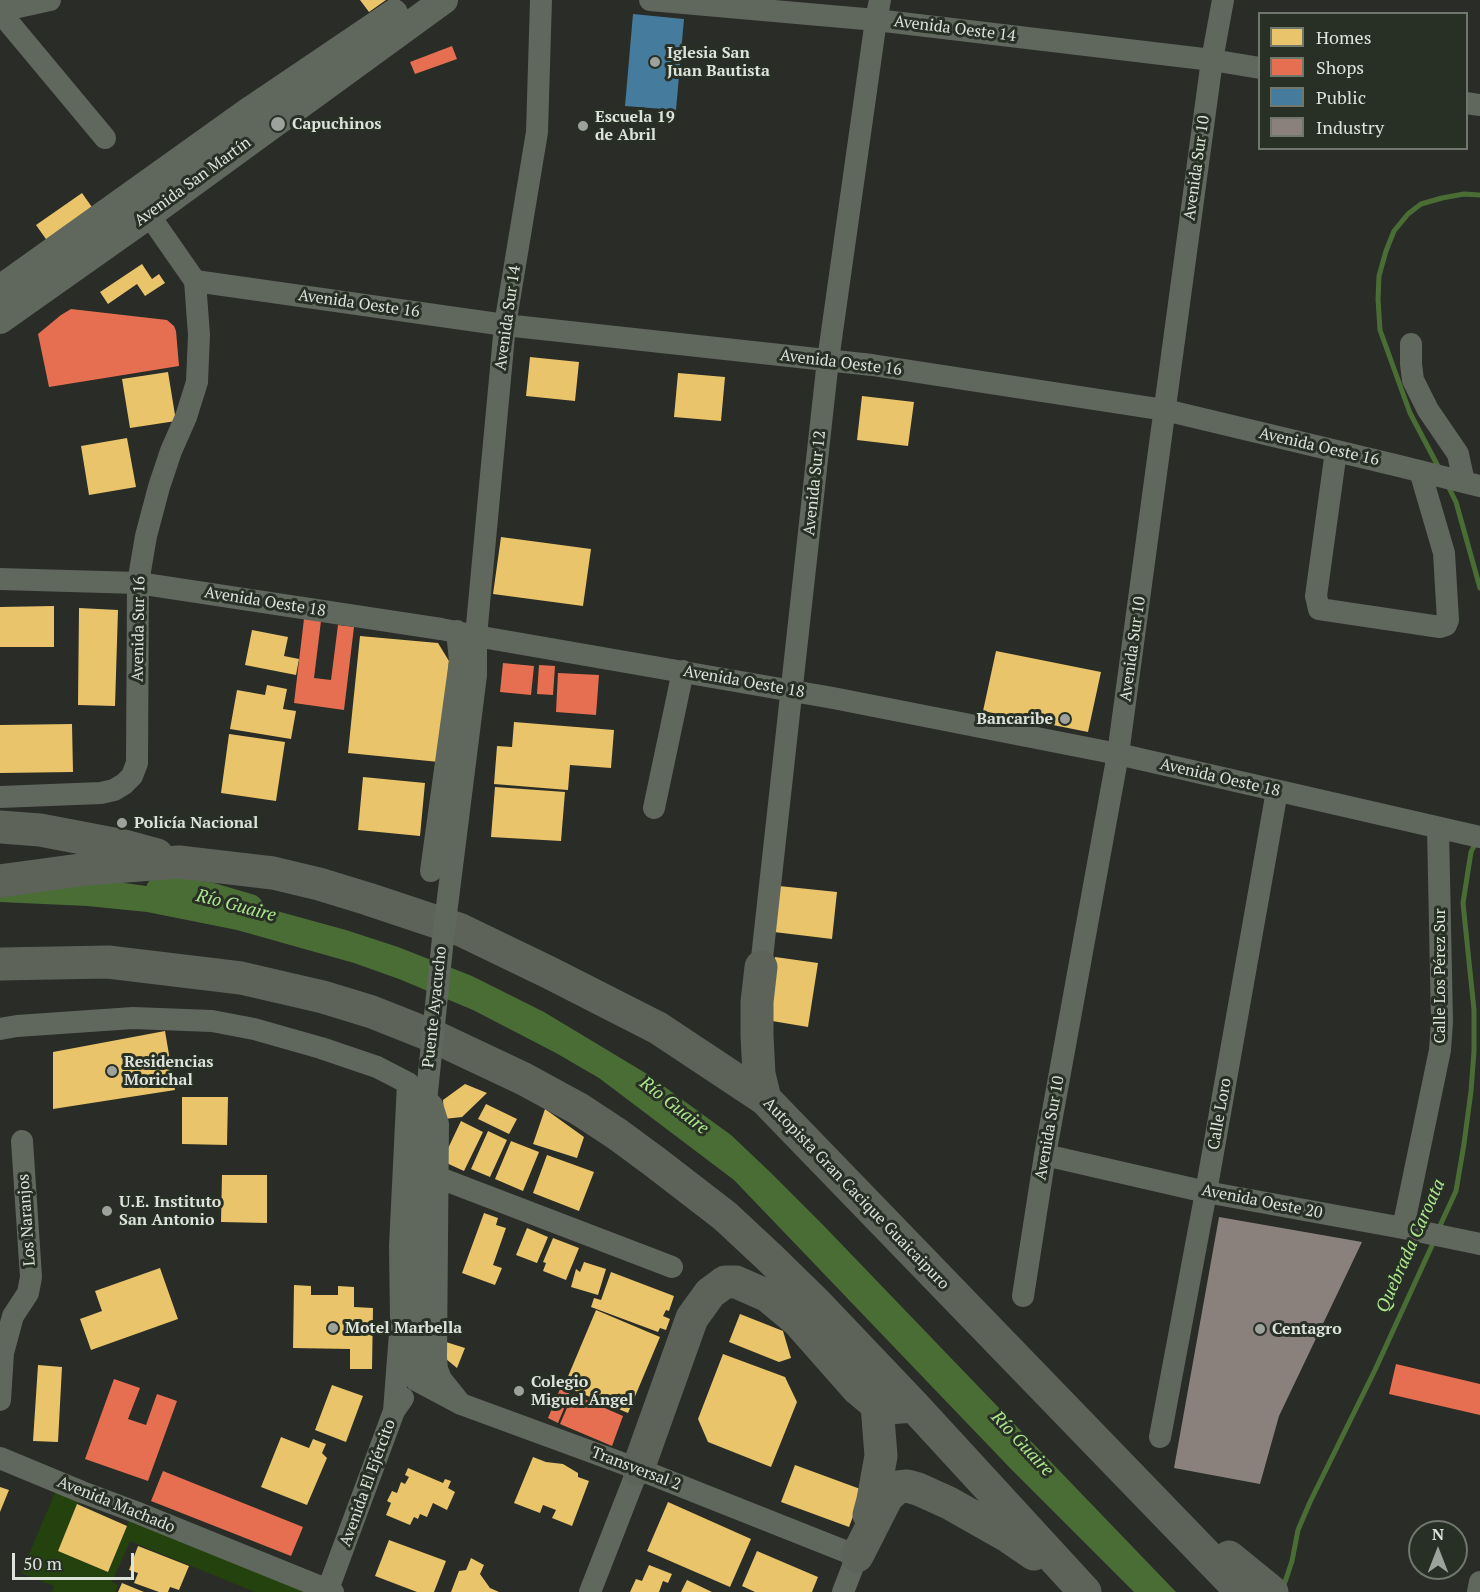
<!DOCTYPE html>
<html>
<head>
<meta charset="utf-8">
<style>
	body { margin:0 }
	#map { position:relative; width:1480px; height:1592px; overflow:hidden; background:#292c27; font-family:"PT Serif",serif }
	canvas { display:block }
	.legend { position:absolute; left:1258px; top:12px; width:210px; height:138px; box-sizing:border-box; background:#282f24; border:2px solid #70776d; margin:0; padding:8px 10px; list-style:none; font-size:18px; color:#dde2db }
	.legend li { display:flex; align-items:center; gap:12px; height:30px }
	.legend b { width:30px; border:2px solid #70776d }
	.north { position:absolute; left:1408px; top:1520px; width:60px; height:60px; box-sizing:border-box; background:#282f24; border:2px solid #70776d; border-radius:50%; rotate:0deg; font-size:16px; font-weight:700; line-height:24px; text-align:center; color:#dde2db }
	.north::after { content:''; display:block; margin:auto; width:21px; height:27px; background:#9ea29c; clip-path:polygon(50% 0,100% 100%,50% 72%,0 100%) }
	.scale { position:absolute; left:12px; top:1553px; width:122px; height:27px; box-sizing:border-box; border:3px solid #dde2db; border-top:0; padding-left:8px; font-size:18px; line-height:21px; white-space:nowrap; color:#dde2db; -webkit-text-stroke:4px #282f24; paint-order:stroke }
</style>
</head>
<body>
<div id="map">
<canvas width="1480" height="1592"></canvas>
<ul class="legend">
<li><b style="height:16px;background:#e9c46a"></b>Homes</li>
<li><b style="height:16px;background:#e76f51"></b>Shops</li>
<li><b style="height:16px;background:#457b9d"></b>Public</li>
<li><b style="height:16px;background:#8a817c"></b>Industry</li>
</ul>
<div class="north">N</div>
<div class="scale">50 m</div>
</div>
<script>
const ctx = document.querySelector('canvas').getContext('2d');
ctx.lineJoin = 'round';
function paint(path, color) { ctx.fillStyle = color; ctx.fill(path, 'evenodd'); }
const toPath = rows => new Path2D(rows.map(r => 'M' + r).join(''));
function strokePath(path, color, width, dash) { ctx.strokeStyle = color; ctx.lineWidth = width; ctx.lineCap = dash ? 'butt' : 'round'; ctx.setLineDash(dash || []); ctx.stroke(path); }
function write(font, color, halo, rows, align = 'center') {
  ctx.font = font + ' "PT Serif",serif'; ctx.lineWidth = 6; ctx.setLineDash([]); ctx.textBaseline = 'middle'; ctx.strokeStyle = halo; ctx.fillStyle = color; for (const [text, x, y, turn = 0] of rows) {
    ctx.save(); ctx.translate(x, y); ctx.rotate((+turn || 0) * Math.PI / 180); ctx.textAlign = isNaN(turn) ? turn : align; if (halo) ctx.strokeText(text, 0, 0); ctx.fillText(text, 0, 0); ctx.restore();
  }
}
const green = toPath([
	[59,1483,82,1492,58,1551,108,1572,133,1511,327,1592,255,1592,130,1541,112,1582,118,1585,115,1592,52,1592,54,1586,21,1573]
]);
const water = toPath([
	[0,874,80,877,154,887,273,910,346,930,398,947,472,976,544,1012,647,1074,731,1135,770,1172,824,1226,1176,1592,1134,1592,1010,1468,734,1180,599,1078,556,1053,473,1010,399,979,354,963,237,930,147,912,87,906,0,902]
]);
const homes = toPath([
	[360,0,386,0,369,12],
	[82,193,94,210,48,242,36,225],
	[142,264,152,279,159,274,165,283,145,296,137,284,108,304,100,292],
	[530,357,579,362,575,401,526,396],
	[168,372,176,421,130,428,122,379],
	[678,373,725,377,721,421,674,417],
	[862,396,914,402,908,446,857,440],
	[127,438,136,487,89,495,81,446],
	[501,537,591,549,583,606,493,594],
	[54,606,54,647,0,647,0,607],
	[79,608,118,610,115,706,78,705],
	[252,630,288,637,284,656,299,659,296,675,245,665],
	[360,636,438,643,449,661,439,762,348,753],
	[996,651,1101,672,1088,732,983,711],
	[267,685,287,689,283,709,296,711,291,739,230,729,237,690,265,695],
	[514,722,614,730,611,768,570,765,568,790,494,784,497,746,512,747],
	[72,724,73,772,0,773,0,725],
	[229,734,285,742,276,801,221,793],
	[363,777,425,783,420,836,358,830],
	[495,787,565,792,561,841,491,837],
	[779,886,837,892,832,939,774,932],
	[775,957,818,963,808,1027,766,1020],
	[165,1031,175,1090,53,1109,53,1052],
	[465,1084,487,1093,462,1117,444,1119,443,1100],
	[182,1097,228,1097,227,1145,182,1144],
	[486,1104,517,1119,509,1134,478,1119],
	[545,1109,584,1137,577,1158,533,1144],
	[461,1121,483,1132,464,1171,442,1161],
	[488,1131,507,1140,490,1177,471,1169],
	[511,1141,539,1152,523,1191,495,1179],
	[547,1155,594,1172,579,1211,533,1193],
	[222,1175,267,1175,267,1223,221,1222],
	[484,1213,498,1218,496,1225,506,1228,493,1265,502,1268,495,1285,462,1273],
	[527,1228,548,1237,537,1263,516,1255],
	[553,1238,579,1248,566,1280,543,1271,546,1263,543,1262],
	[584,1262,606,1269,598,1295,571,1287,576,1269,580,1272],
	[160,1268,178,1319,91,1350,80,1319,102,1311,95,1291],
	[611,1272,674,1296,669,1311,666,1310,663,1316,670,1319,666,1330,660,1328,658,1332,591,1307,594,1298,601,1300],
	[294,1285,311,1286,311,1295,338,1295,338,1286,354,1287,354,1307,373,1308,372,1369,350,1369,350,1349,293,1348],
	[596,1310,660,1337,628,1413,564,1386],
	[740,1314,783,1331,791,1358,779,1362,729,1342],
	[446,1342,465,1348,457,1368,441,1355],
	[723,1354,785,1377,797,1402,771,1467,708,1442,698,1419],
	[38,1365,62,1367,58,1442,33,1441],
	[332,1385,363,1396,346,1442,315,1430],
	[281,1437,309,1448,313,1439,326,1444,322,1453,327,1458,307,1505,261,1487],
	[533,1457,546,1462,563,1464,578,1473,578,1477,589,1481,572,1526,552,1518,556,1510,543,1505,540,1513,514,1503],
	[795,1465,863,1490,849,1527,781,1502],
	[408,1468,443,1483,445,1479,451,1481,448,1488,455,1492,447,1510,433,1503,427,1517,420,1514,418,1519,414,1517,410,1525,386,1515,391,1503,387,1501,392,1491,397,1493,401,1482,405,1484,409,1477,405,1475],
	[0,1487,9,1490,0,1512],
	[668,1502,751,1539,730,1587,647,1551],
	[77,1504,127,1526,108,1572,58,1551],
	[389,1540,446,1561,434,1592,417,1592,375,1576],
	[138,1546,189,1566,179,1590,170,1587,168,1592,159,1592,134,1583,138,1573,129,1570],
	[757,1551,818,1577,812,1592,755,1592,742,1586],
	[471,1558,484,1565,480,1574,490,1588,499,1592,451,1592,459,1571,466,1570],
	[649,1565,672,1574,668,1583,663,1581,659,1592,630,1592,636,1579,642,1581],
	[687,1580,712,1592,681,1592],
	[122,1583,144,1592,118,1592]
]);
const shops = toPath([
	[452,46,457,59,415,74,410,62],
	[71,309,167,320,174,326,176,331,179,366,49,387,38,334,61,315],
	[304,619,321,621,314,678,331,680,338,625,354,627,344,710,294,703],
	[503,663,534,666,531,695,500,692],
	[539,665,555,666,553,695,537,694],
	[558,673,599,675,596,715,556,712],
	[1396,1364,1480,1384,1480,1415,1389,1394],
	[114,1379,140,1388,128,1419,146,1425,157,1394,177,1401,148,1481,85,1459],
	[560,1389,570,1394,558,1423,548,1418],
	[573,1394,623,1416,612,1446,560,1424],
	[163,1471,303,1527,291,1556,151,1501]
]);
const public = toPath([
	[633,14,684,19,676,110,625,106]
]);
const industry = toPath([
	[1219,1217,1362,1242,1279,1416,1260,1484,1174,1468]
]);
const stream = toPath([
	[1440,470,1410,413,1380,330,1378,299,1379,276,1386,251,1394,231,1408,214,1421,204,1442,198,1464,194,1480,195],
	[1448,486,1456,502,1480,588],
	[1438,1230,1456,1191,1464,1144,1471,1091,1474,1051,1474,1010,1463,903,1471,852,1476,842],
	[1285,1582,1292,1561,1298,1530,1310,1502,1375,1370,1435,1239]
]);
const river = toPath([
	[161,890,208,897,249,909]
]);
const minor = toPath([
	[650,0,876,20,1212,60,1260,68],
	[0,11,50,0],
	[0,12,105,138],
	[1466,103,1480,105],
	[195,281,505,325,872,365,1165,410,1395,465,1480,486],
	[1411,344,1411,364,1413,380,1428,410,1458,454,1464,482],
	[1336,451,1316,596,1319,609,1440,627,1446,625,1448,620,1444,553,1420,471],
	[0,579,138,583,441,629,476,636,833,698,1118,754,1480,837],
	[476,675,476,636,505,325,537,132,541,0],
	[0,797,101,793,114,790,124,784,132,776,137,763,138,583,146,536,159,487,171,451,186,417,197,382,199,335,195,281,140,202],
	[654,808,683,671],
	[431,871,460,661,457,631],
	[761,967,828,360,876,20,880,0],
	[0,1029,17,1026,133,1018,212,1021,254,1029,321,1048,377,1067,408,1083,432,1105,438,1124,436,1358,437,1369,441,1379,461,1404],
	[1045,1155,1206,1192,1403,1228,1480,1244],
	[425,1174,437,1177,672,1267],
	[1403,1228,1440,1050,1442,1022,1438,828],
	[1023,1296,1045,1155,1118,754,1212,60,1223,0],
	[416,1380,461,1404,638,1469,857,1556,843,1592],
	[416,1380,415,1335,417,1241],
	[0,1400,3,1353,13,1316,28,1293,31,1277,22,1141],
	[394,1411,401,1320,400,1246,408,1083],
	[1160,1437,1206,1192,1277,791],
	[0,1458,82,1492,133,1511,333,1592],
	[327,1592,394,1411,403,1398],
	[590,1592,638,1469],
	[1478,1592,1480,1582]
]);
const major = toPath([
	[0,289,252,109,394,13],
	[0,320,150,214,444,0]
]);
const highway = toPath([
	[0,827,40,830,124,846,157,855],
	[0,881,87,869,179,862,273,873,319,884,368,899,461,930,550,973,658,1028,765,1099,1242,1592],
	[0,964,108,962,241,978,323,997,372,1012,435,1037,524,1079,579,1109,617,1134,655,1162,725,1216,769,1257,814,1301,914,1406,1085,1592],
	[761,967,757,1002,757,1036,759,1074,765,1099],
	[638,1469,692,1318,710,1293,725,1282,736,1282,768,1296,798,1321,858,1389,877,1405,888,1408,914,1406],
	[869,1515,873,1500,881,1456,877,1405],
	[857,1556,887,1497,898,1487,907,1486,918,1489,949,1503,1009,1537,1034,1554],
	[1229,1557,1272,1592]
]);
const minorBridge = toPath([
	[417,1241,419,1169,443,938,476,675]
]);
const markers = [
	[655,62,6,"#9ea29c"],
	[278,124,8,"#9ea29c"],
	[583,126,6,"#9ea29c"],
	[1065,719,6,"#9ea29c"],
	[122,823,6,"#9ea29c"],
	[112,1071,6,"#9ea29c"],
	[107,1211,6,"#9ea29c"],
	[333,1328,6,"#9ea29c"],
	[1260,1329,6,"#9ea29c"],
	[519,1391,6,"#9ea29c"]
];
const streetNames = [
	["Avenida Oeste 14",955,29,7],
	["Avenida Sur 10",1197,168,-82],
	["Avenida San Martín",193,182,-36],
	["Avenida Oeste 16",359,304,8],
	["Avenida Sur 14",508,318,-82],
	["Avenida Oeste 16",841,363,7],
	["Avenida Oeste 16",1319,447,13],
	["Avenida Sur 12",815,483,-84],
	["Avenida Oeste 18",265,602,9],
	["Avenida Sur 16",139,629,-89],
	["Avenida Sur 10",1133,649,-82],
	["Avenida Oeste 18",744,682,10],
	["Avenida Oeste 18",1220,778,13],
	["Calle Los Pérez Sur",1440,976,-90],
	["Puente Ayacucho",435,1007,-84],
	["Calle Loro",1220,1114,-80],
	["Avenida Sur 10",1050,1128,-80],
	["Autopista Gran Cacique Guaicaipuro",856,1194,46],
	["Avenida Oeste 20",1262,1202,11],
	["Los Naranjos",27,1220,-94],
	["Transversal 2",636,1469,21],
	["Avenida El Ejército",368,1483,-70],
	["Avenida Machado",116,1505,22]
];
const poiNames = [
	["Iglesia San",667,53],
	["Juan Bautista",667,71],
	["Escuela 19",595,117],
	["de Abril",595,135],
	["Capuchinos",292,124],
	["Bancaribe",1053,719,"right"],
	["Policía Nacional",134,823],
	["Residencias",124,1062],
	["Morichal",124,1080],
	["U.E. Instituto",119,1202],
	["San Antonio",119,1220],
	["Motel Marbella",345,1328],
	["Centagro",1272,1329],
	["Colegio",531,1382],
	["Miguel Ángel",531,1400]
];
const waterNames = [
	["Río Guaire",236,906,15],
	["Río Guaire",674,1106,38],
	["Quebrada Caroata",1411,1246,-66],
	["Río Guaire",1022,1444,47]
];
paint(green, '#23420d');
paint(water, '#4a6d36');
paint(homes, '#e9c46a');
paint(shops, '#e76f51');
paint(public, '#457b9d');
paint(industry, '#8a817c');
strokePath(stream, '#4a6d36', 5);
strokePath(river, '#4a6d36', 30);
strokePath(minor, '#60675d', 22);
strokePath(major, '#60675d', 28);
strokePath(highway, '#5d6359', 33);
strokePath(minorBridge, '#60675d', 22);
for (const [x, y, r, color] of markers) { const dot = new Path2D(); dot.arc(x, y, r, 0, 2 * Math.PI); ctx.fillStyle = color; ctx.fill(dot); strokePath(dot, '#282f24', 2); }
write('16px', '#dde2db', '#282f24', streetNames);
write('bold 16px', '#dde2db', '#282f24', poiNames, 'left');
write('italic 18px', '#aee791', '#282f24', waterNames);
</script>
</body>
</html>
